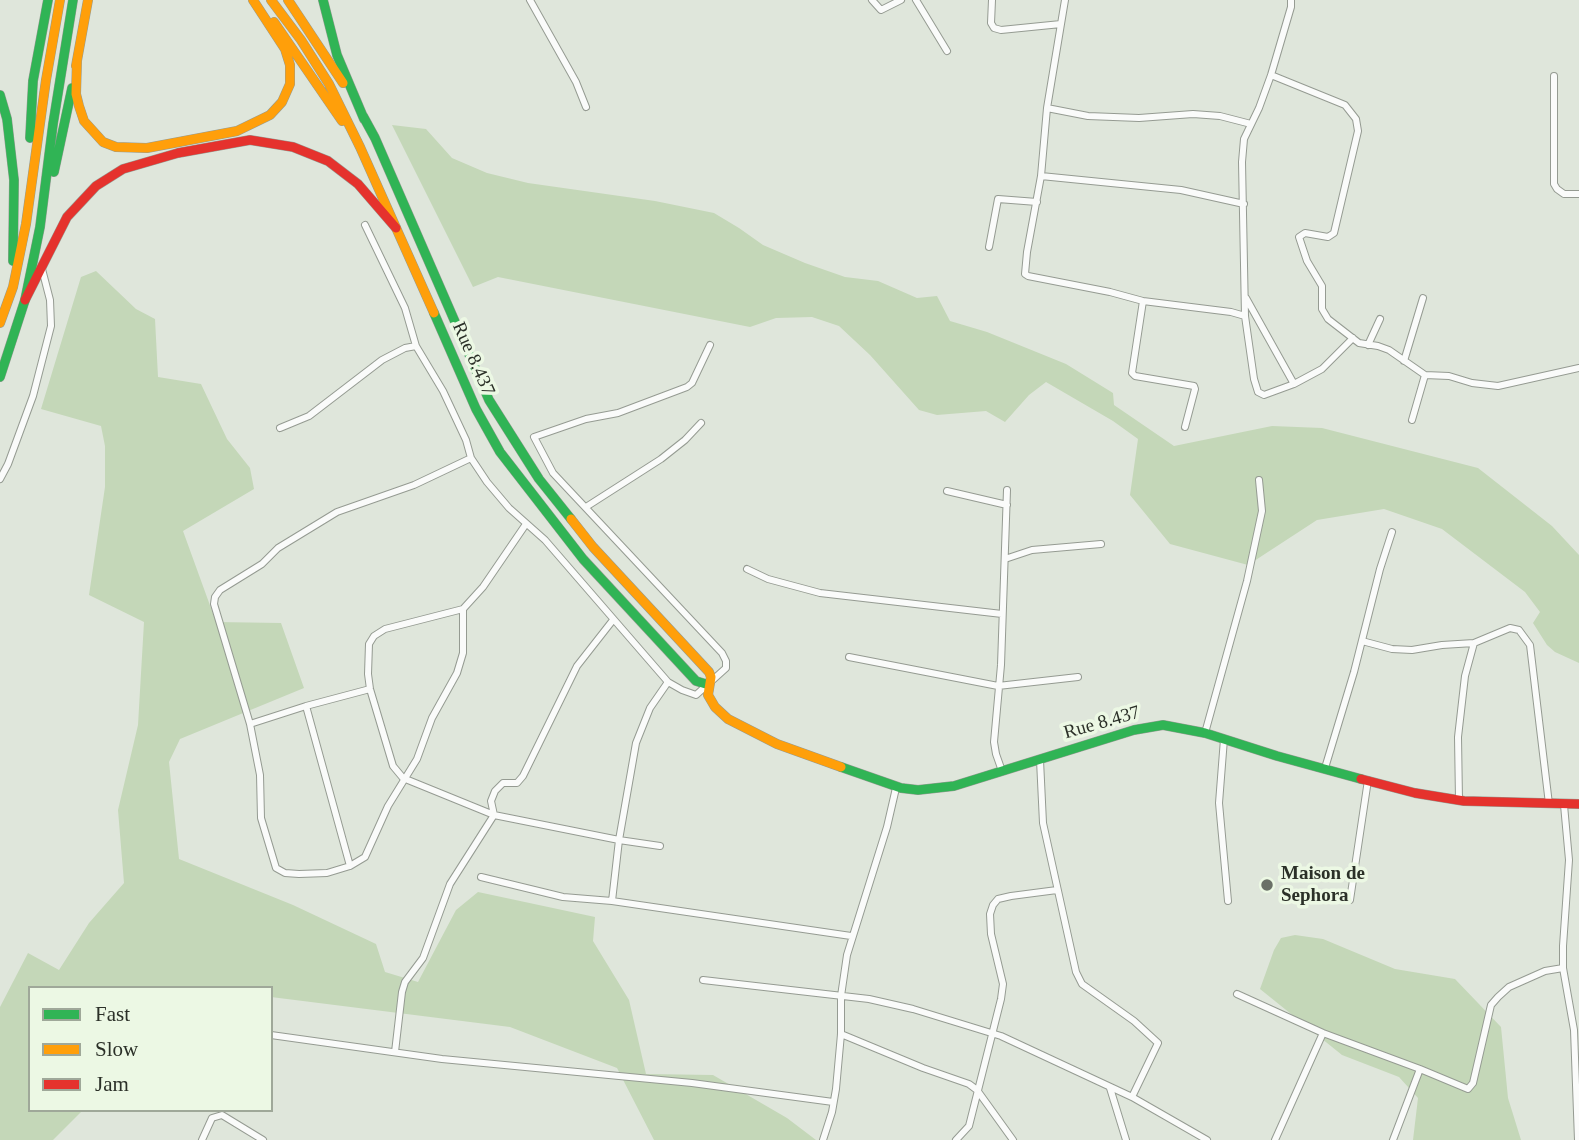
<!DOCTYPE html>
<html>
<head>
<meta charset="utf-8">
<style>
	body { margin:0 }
	#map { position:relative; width:1579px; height:1140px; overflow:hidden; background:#dfe6db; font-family:"Times New Roman",serif }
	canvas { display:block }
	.legend { position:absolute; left:28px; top:986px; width:245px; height:126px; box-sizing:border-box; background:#ecf8e4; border:2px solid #9fa899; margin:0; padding:9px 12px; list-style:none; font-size:21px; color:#2b3028 }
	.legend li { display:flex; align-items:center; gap:14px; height:35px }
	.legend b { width:35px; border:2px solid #9fa899 }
</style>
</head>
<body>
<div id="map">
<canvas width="1579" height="1140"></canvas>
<ul class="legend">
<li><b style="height:9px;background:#30b455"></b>Fast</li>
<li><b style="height:9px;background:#ff9f0a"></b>Slow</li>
<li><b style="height:9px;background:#e5322d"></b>Jam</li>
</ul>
</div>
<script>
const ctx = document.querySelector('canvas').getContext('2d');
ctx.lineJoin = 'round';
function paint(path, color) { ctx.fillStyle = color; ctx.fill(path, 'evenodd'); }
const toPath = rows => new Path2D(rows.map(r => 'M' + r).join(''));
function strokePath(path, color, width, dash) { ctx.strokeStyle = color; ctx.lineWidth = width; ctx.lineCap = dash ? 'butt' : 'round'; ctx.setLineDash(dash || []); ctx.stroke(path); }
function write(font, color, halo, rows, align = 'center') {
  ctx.font = font + ' "Times New Roman",serif'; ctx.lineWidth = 7; ctx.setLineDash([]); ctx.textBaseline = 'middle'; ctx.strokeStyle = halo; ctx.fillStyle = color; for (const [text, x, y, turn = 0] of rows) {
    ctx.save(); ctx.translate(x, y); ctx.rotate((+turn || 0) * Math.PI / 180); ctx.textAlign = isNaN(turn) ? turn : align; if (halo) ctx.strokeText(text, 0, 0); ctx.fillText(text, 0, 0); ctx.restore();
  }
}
const green = toPath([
	[392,125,426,129,452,158,487,173,528,183,655,201,714,213,739,228,763,245,805,263,845,277,878,281,917,298,937,296,950,321,987,332,1066,364,1113,393,1114,405,1174,446,1272,426,1322,428,1478,468,1552,526,1579,555,1579,663,1555,652,1547,645,1533,623,1540,612,1525,592,1442,529,1384,509,1317,520,1248,565,1170,544,1130,495,1138,439,1113,421,1046,382,1029,395,1005,422,986,411,937,415,919,410,870,355,839,326,812,317,776,318,750,327,498,277,473,287],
	[96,271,136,309,155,319,158,377,201,384,227,439,250,468,254,489,183,531,216,622,281,623,304,688,180,739,169,762,179,859,293,905,376,944,385,972,418,982,456,910,478,892,595,917,593,941,629,1000,646,1074,713,1075,787,1118,816,1140,654,1140,617,1068,510,1027,271,997,271,988,30,988,30,1110,83,1110,53,1140,0,1140,0,1007,28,953,59,970,89,923,124,883,118,810,138,725,144,622,89,595,105,487,105,446,101,426,41,409,81,277],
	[1295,935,1323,939,1395,969,1455,979,1501,1027,1508,1098,1521,1140,1413,1140,1418,1098,1399,1077,1342,1055,1260,989,1274,950,1281,938]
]);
const street = toPath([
	[530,0,576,82,586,107],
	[872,0,881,10,901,0],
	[916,0,947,51],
	[992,0,991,23,994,28,1001,30,1061,24],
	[1065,0,1047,108,1041,176,1027,252,1025,274,1028,276,1110,292,1143,301,1231,312,1245,316],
	[1291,0,1291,7,1271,75,1259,108,1244,139,1242,162,1245,316,1254,379,1258,392,1264,395,1294,384],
	[1271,75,1345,105,1356,119,1358,131,1334,233,1328,237,1305,233,1299,237,1307,261,1322,286,1322,309,1328,319,1359,343,1378,346,1389,350,1425,375,1449,376,1472,383,1498,386,1579,368],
	[1554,76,1554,184,1557,189,1564,194,1579,194],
	[1047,108,1088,116,1139,118,1193,114,1220,116,1251,124],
	[1041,176,1181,190,1244,204],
	[365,225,405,308,416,346,443,391,466,440,471,458,487,482,509,508,545,540,668,682,682,690,696,695,726,668,726,661,722,653,553,473,534,437,586,419,618,413,687,387,692,383,710,345],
	[989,247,998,199,1037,202],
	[1246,298,1294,384,1322,369,1353,338],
	[1143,301,1132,373,1135,376,1194,386,1195,389,1185,427],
	[1368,345,1380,319],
	[1404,361,1423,298],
	[1412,420,1425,375],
	[280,428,309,416,382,360,405,348,416,346],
	[0,479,8,464,33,396,51,326,50,300,42,269],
	[947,491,1007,505],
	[586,507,661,459,685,440,701,423],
	[526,524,483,587,463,609,385,629,374,636,369,644,368,674,370,689,393,766,403,778,494,815,619,840,660,846],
	[1005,559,1032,550,1101,544],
	[747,569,768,579,820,593,1002,614],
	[463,609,463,653,457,673,432,718,417,759,388,806,365,857,350,866,327,873,299,874,285,873,276,868,261,818,260,775,250,724,214,604,215,597,220,590,262,564,278,548,337,512,414,485,471,458],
	[1362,641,1392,649,1412,650,1442,645,1474,643,1510,628,1519,630,1530,645,1549,804],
	[849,657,998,686,1078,677],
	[306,706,350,866],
	[250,724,306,706,370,689],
	[1205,733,1247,581,1262,511,1259,480],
	[1224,739,1219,803,1228,901],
	[1040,760,1043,823,1076,972,1082,984,1134,1021,1158,1043,1132,1097],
	[1325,768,1354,672,1380,569,1392,532],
	[1002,771,996,754,994,742,1001,665,1007,490],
	[1459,800,1458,737,1465,676,1474,643],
	[1564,805,1569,860,1563,946,1563,968,1574,1030,1578,1140],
	[481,877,563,897,612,901,851,936],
	[1350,900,1368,780],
	[612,901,619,840,636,743,650,708,668,682],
	[703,980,869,999,913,1009,1001,1036,1132,1097,1207,1140],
	[1237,994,1323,1033,1420,1069,1468,1089,1473,1083,1491,1005,1498,997,1509,987,1545,971,1563,968],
	[841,1034,923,1068,969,1084,977,1090,1013,1140],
	[271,1035,442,1059,692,1083,833,1102],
	[395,1052,402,992,405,982,423,958,450,884,494,815,491,801,495,791,503,783,517,783,523,776,577,666,613,620],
	[1110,1088,1126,1140],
	[202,1140,212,1118,222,1115,263,1140],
	[823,1140,832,1112,836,1089,841,1034,841,996,847,955,887,827,896,788],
	[956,1140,969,1126,1001,999,1003,984,991,934,990,914,993,905,998,899,1011,896,1057,890],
	[1275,1140,1323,1033],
	[1393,1140,1420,1069]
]);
const fast = toPath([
	[323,0,337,55,364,119],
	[0,95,7,119,14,180,13,261],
	[363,116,375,138,489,400,539,479,571,519],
	[30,138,33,81,48,0],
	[54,172,72,88],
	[434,313,476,409,500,452,583,559,696,681,709,685],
	[0,377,25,300,40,227,53,124,73,0],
	[841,767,901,788,918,790,954,786,1134,730,1163,725,1205,733,1277,756,1361,779]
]);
const slow = toPath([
	[271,0,301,40,329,84,360,147,434,313],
	[288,0,343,83],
	[274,22,342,121],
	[77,60,76,94,79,106,84,121,103,142,116,147,147,148,237,131,270,115,282,102,290,84,290,65,285,49,253,0],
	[76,66,88,0],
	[0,323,13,287,26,224,46,80,60,0],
	[571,519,593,547,709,672,711,677,708,695,715,707,728,719,777,744,841,767]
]);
const jam = toPath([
	[25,300,67,217,96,186,123,169,178,153,250,140,293,147,328,161,358,184,396,228],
	[1361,779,1415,793,1464,801,1579,804]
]);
const markers = [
	[1267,885,7,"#6a7067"]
];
const streetNames = [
	["Rue 8.437",473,359,66],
	["Rue 8.437",1102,723,-16]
];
const poiNames = [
	["Maison de",1281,874],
	["Sephora",1281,896]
];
paint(green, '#c4d7b8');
strokePath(street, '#959b92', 8);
strokePath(fast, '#959b92', 10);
strokePath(slow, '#959b92', 10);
strokePath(jam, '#959b92', 10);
strokePath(street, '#fafbfa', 6);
strokePath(fast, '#30b455', 9);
strokePath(slow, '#ff9f0a', 9);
strokePath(jam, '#e5322d', 9);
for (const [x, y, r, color] of markers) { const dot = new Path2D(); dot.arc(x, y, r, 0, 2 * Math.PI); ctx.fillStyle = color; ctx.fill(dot); strokePath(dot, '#ecf8e4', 2.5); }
write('19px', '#2b3028', '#ecf8e4', streetNames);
write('bold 19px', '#2b3028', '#ecf8e4', poiNames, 'left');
</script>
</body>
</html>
